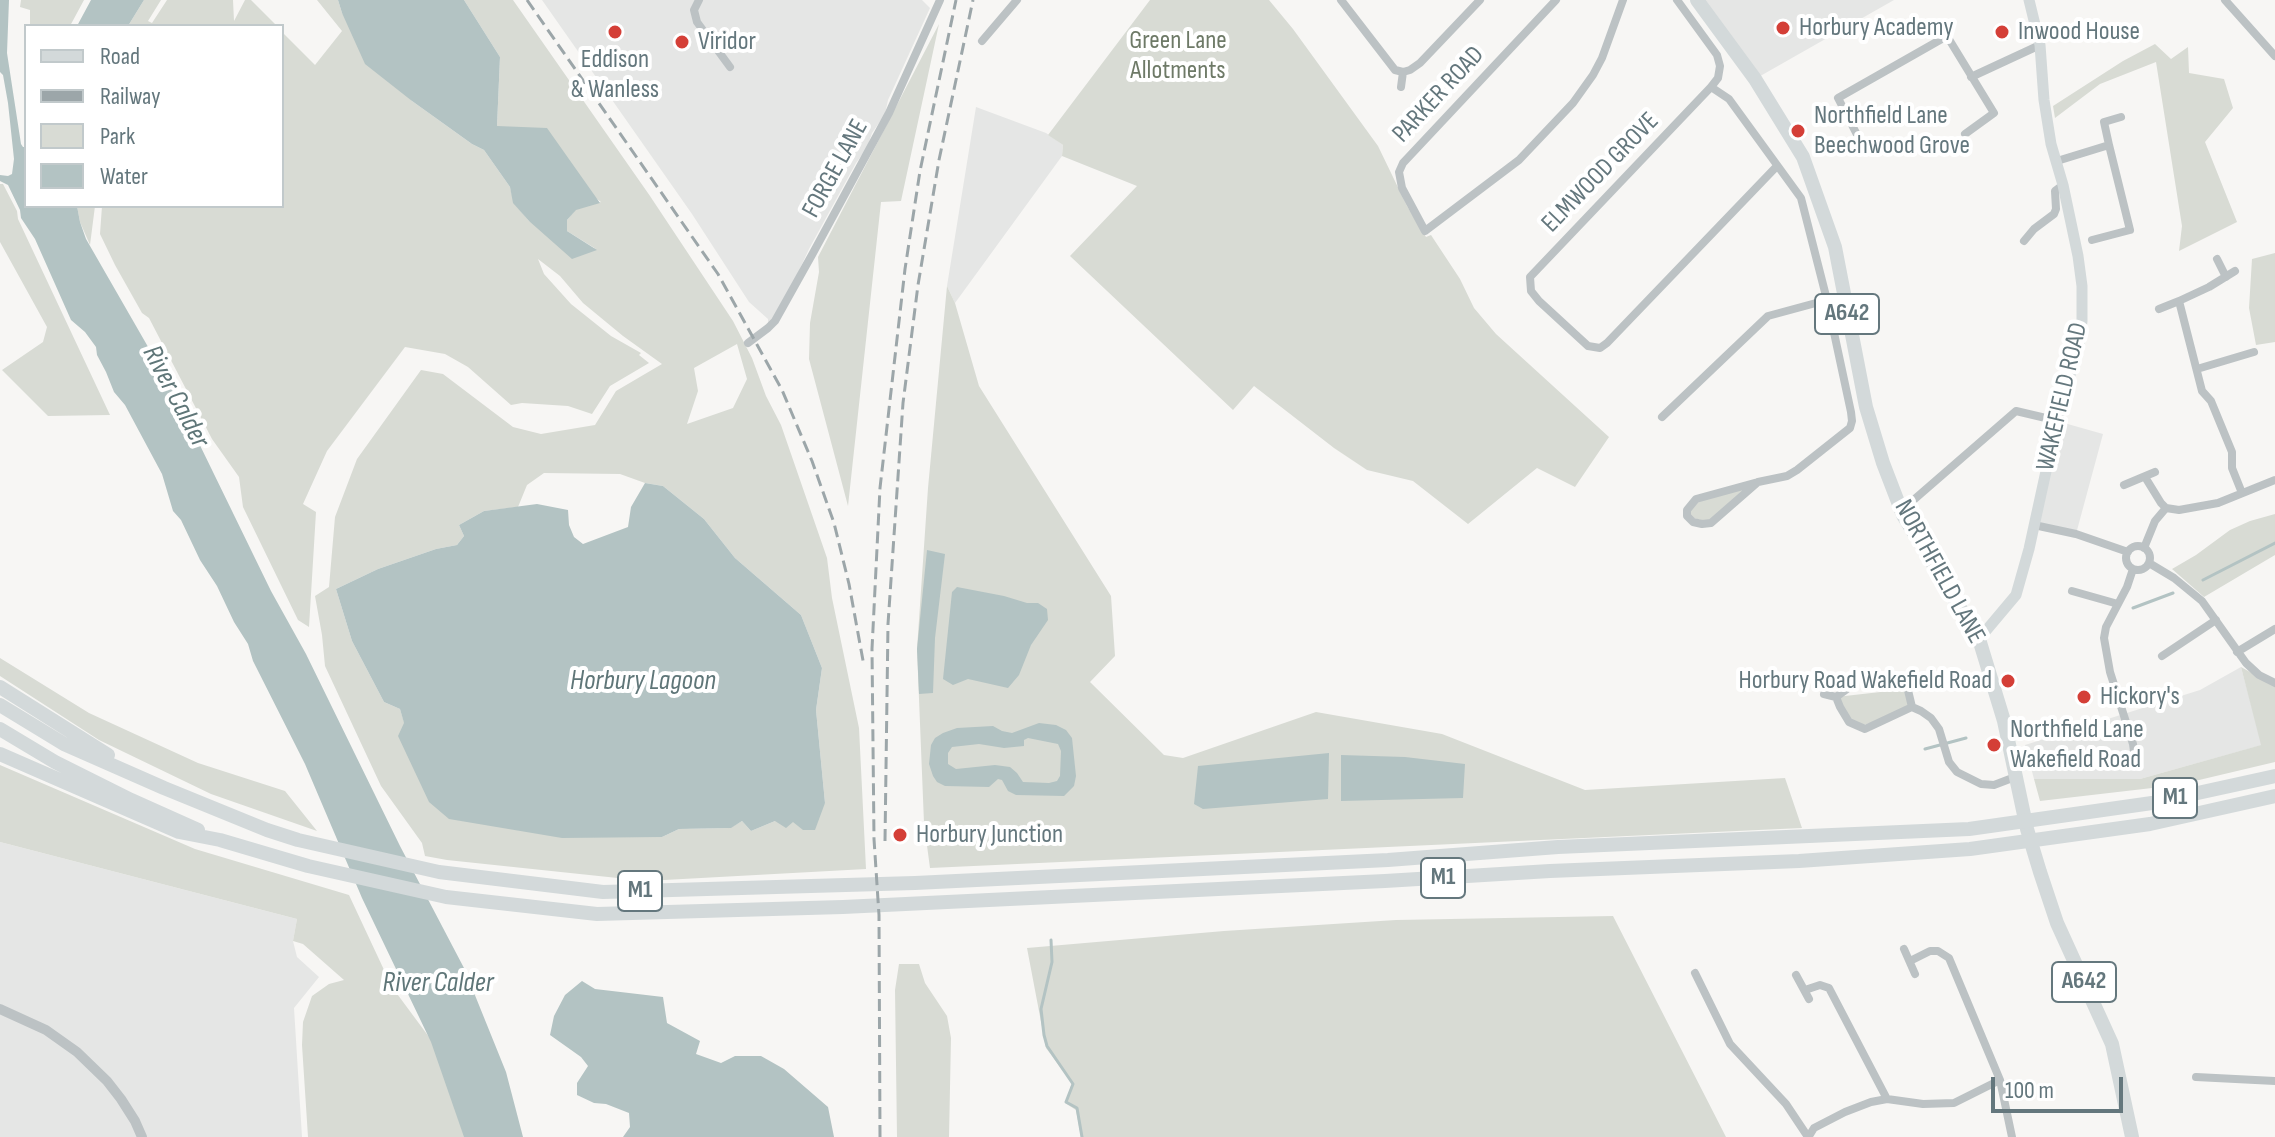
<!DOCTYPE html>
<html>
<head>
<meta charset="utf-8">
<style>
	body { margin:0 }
	#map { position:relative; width:2275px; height:1137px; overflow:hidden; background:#f7f6f4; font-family:"Sofia Sans Condensed",sans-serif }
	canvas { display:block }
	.legend { position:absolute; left:24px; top:24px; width:260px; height:184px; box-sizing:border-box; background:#fff; border:2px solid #c1c9cb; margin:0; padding:10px 14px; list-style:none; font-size:24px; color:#64777d }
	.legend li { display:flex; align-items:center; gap:16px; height:40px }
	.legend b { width:40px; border:2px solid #c1c9cb }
	.scale { position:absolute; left:1991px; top:1077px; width:132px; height:36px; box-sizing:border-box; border:4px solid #64777d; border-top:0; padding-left:10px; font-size:24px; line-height:28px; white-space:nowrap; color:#64777d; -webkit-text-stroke:6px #fff; paint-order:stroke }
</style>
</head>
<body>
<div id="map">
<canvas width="2275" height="1137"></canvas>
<ul class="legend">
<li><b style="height:10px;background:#d3d9da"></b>Road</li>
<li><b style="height:10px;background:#9ca6a9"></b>Railway</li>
<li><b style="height:22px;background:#d8dbd4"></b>Park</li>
<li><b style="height:22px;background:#b3c3c3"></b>Water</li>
</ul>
<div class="scale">100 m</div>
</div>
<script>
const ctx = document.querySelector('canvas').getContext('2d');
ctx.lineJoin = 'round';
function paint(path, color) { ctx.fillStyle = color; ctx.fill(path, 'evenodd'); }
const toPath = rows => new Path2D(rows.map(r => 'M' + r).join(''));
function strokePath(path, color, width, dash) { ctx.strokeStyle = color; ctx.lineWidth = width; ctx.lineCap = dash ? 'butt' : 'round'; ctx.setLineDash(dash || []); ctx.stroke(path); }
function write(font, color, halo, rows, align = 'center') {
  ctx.font = font + ' "Sofia Sans Condensed",sans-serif'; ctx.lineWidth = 8; ctx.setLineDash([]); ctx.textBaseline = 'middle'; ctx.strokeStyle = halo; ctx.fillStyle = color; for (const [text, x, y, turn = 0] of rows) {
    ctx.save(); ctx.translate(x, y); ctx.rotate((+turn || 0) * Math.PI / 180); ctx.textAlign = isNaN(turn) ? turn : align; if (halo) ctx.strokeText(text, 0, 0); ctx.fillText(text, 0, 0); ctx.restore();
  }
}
const built = toPath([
	[542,0,922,0,930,8,888,100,885,114,872,133,867,148,856,163,809,249,783,305,768,328,768,319,749,302,692,214],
	[1702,0,1894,0,1755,79],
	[976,107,1046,133,1063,145,1062,156,955,303,947,286],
	[2057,421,2103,434,2076,534,2034,525],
	[2241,667,2262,745,2140,779,2034,779,2025,745,2200,690],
	[0,842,297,919,293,941,297,957,319,977,294,1008,302,1137,0,1137]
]);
const green = toPath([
	[21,0,84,0,70,26,30,26,30,10,20,7],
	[144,0,161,0,148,21,152,23,167,0,233,0,234,21,245,0,251,0,277,26,128,26],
	[317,0,338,0,342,13,412,101,472,144,484,150,510,187,514,203,529,221,596,249,567,231,567,220,576,209,601,202,497,126,500,57,464,0,513,0,650,196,733,321,752,358,766,396,781,425,827,558,832,598,859,728,866,869,646,881,447,860,425,856,422,843,381,786,325,666,322,635,315,596,329,587,335,517,357,459,421,370,443,374,513,427,541,434,595,425,616,391,662,364,623,336,583,303,560,276,538,259,544,274,571,304,611,336,641,353,639,355,649,363,610,386,592,414,568,406,522,403,511,405,468,367,445,354,405,347,327,451,303,504,316,512,309,627,298,620,243,507,239,477,212,439,149,318,142,313,115,265,100,234,102,206,282,206,282,32,315,65,342,31],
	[737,344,747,379,733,408,687,424,698,391,694,368],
	[544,473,620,474,645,483,663,486,704,519,735,558,801,615,822,668,816,710,825,803,793,822,775,821,751,831,742,821,730,828,679,829,662,837,404,722,400,709,384,702,352,641,336,589,378,569,436,549,457,545,464,536,459,525,484,511,518,507,527,485],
	[1150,0,1269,0,1293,29,1378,146,1407,206,1426,237,1431,235,1460,279,1474,308,1496,334,1609,437,1575,487,1537,468,1468,524,1413,481,1367,470,1334,448,1254,386,1233,410,1070,256,1137,186,1062,156,1063,145,1048,135],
	[939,24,901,201,881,202,848,506,809,359,810,323,819,272,818,257],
	[2155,44,2171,59,2188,47,2189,73,2224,79,2233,108,2205,142,2237,222,2179,251,2182,226,2156,62,2100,84,2055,118,2053,106,2123,61],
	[0,184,3,184,17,211,18,219,110,415,48,416,2,370,43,342,47,327,0,242],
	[77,206,95,206,90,245,80,222],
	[2275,253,2275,342,2256,345,2249,308,2252,259],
	[947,286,955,303,979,386,1111,596,1115,656,1090,682,1164,755,1183,758,1316,712,1442,734,1585,790,1785,778,1802,828,930,868,924,823,917,649,928,488],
	[1758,482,1711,523,1687,516,1691,504],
	[2275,514,2275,555,2204,597,2172,569,2196,555,2230,530,2250,521],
	[0,658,89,713,198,763,285,791,317,831,211,794,99,740,0,676],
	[2241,667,2275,686,2275,762,2178,785,2040,801,2034,779,2140,779,2261,745],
	[1907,689,1912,707,1884,719,1857,727,1836,697],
	[0,765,195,849,349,895,392,987,432,1041,465,1137,308,1137,302,1045,303,1022,312,996,329,984,344,980,303,944,293,941,297,919,0,842],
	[1613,916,1726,1137,1081,1137,1076,1110,1065,1103,1072,1083,1046,1048,1027,948,1224,931,1396,920],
	[899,964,919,964,925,983,947,1016,951,1038,949,1137,897,1137,895,990]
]);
const water = toPath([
	[0,0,9,0,7,53,21,144,23,147,26,147,26,206,77,206,80,222,86,239,174,392,271,591,306,654,400,846,464,968,506,1072,523,1137,464,1137,431,1042,362,898,305,764,253,661,248,644,234,622,217,586,200,560,181,520,173,511,162,474,125,405,114,392,106,372,97,355,96,347,85,332,71,320,35,239,21,218,20,210,8,185,0,181,0,175,8,176,12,174,14,159,8,103,3,75,0,72],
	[91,0,144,0,128,26,77,26],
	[338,0,464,0,500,57,497,126,547,128,600,203,576,210,567,220,567,231,597,250,572,259,529,221,513,203,510,187,484,150,472,144,412,101,365,64,342,13],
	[645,483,663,486,704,519,735,558,801,615,822,668,816,710,825,803,815,830,803,830,793,822,786,828,775,821,751,831,742,821,731,828,679,829,662,837,562,838,449,819,429,802,398,736,404,723,400,709,384,702,352,641,336,589,378,569,436,549,457,545,464,536,459,525,484,511,537,504,568,510,569,525,574,537,583,544,628,527,631,507],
	[927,550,945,554,935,638,933,693,919,694,917,649],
	[957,587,1004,596,1027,603,1038,603,1047,609,1048,620,1031,645,1019,675,1008,688,968,679,953,685,943,679,952,592],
	[1039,723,1056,725,1066,730,1072,738,1076,776,1074,786,1064,796,1016,795,1008,791,1002,780,998,779,989,787,945,786,937,782,933,776,929,764,931,745,935,738,943,733,957,728,993,726,1002,731,1012,733],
	[1028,738,1058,744,1061,751,1060,776,1057,781,1049,783,1023,782,1017,773,1010,767,995,765,956,769,948,764,948,753,952,747,979,744,1004,748,1024,746,1024,740],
	[1329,753,1328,799,1203,809,1194,804,1198,766],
	[1341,755,1405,757,1465,764,1463,798,1341,801],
	[582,981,595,989,663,997,667,1023,700,1041,696,1054,721,1063,735,1056,761,1056,784,1069,828,1107,834,1137,623,1137,630,1127,629,1113,606,1104,594,1103,577,1095,577,1083,588,1066,581,1057,550,1035,554,1016,565,995]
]);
const stream = toPath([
	[2203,580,2275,543],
	[2133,608,2173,593],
	[1925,749,1966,738],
	[1051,940,1052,962,1041,1009,1044,1035,1047,1046,1073,1084,1066,1102,1077,1108,1082,1137]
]);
const minor = toPath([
	[699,0,694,10,697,22,730,67],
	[1341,0,1395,70,1403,72],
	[1556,0,1403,163,1399,172,1402,188,1425,231,1519,160,1573,103,1593,75,1602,58,1623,0],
	[1677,0,1717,55,1720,66,1718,78,1711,87,1729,99,1801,198,1827,300,1851,412,1852,421,1850,428,1797,470,1787,476,1758,482,1711,523,1702,524,1693,522,1687,516,1687,510,1696,499,1758,482],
	[2225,0,2275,56],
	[982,41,1017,0],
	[1971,77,2040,45],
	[1401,87,1403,72,1410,70,1420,63,1480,0],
	[1711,87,1530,277,1531,291,1539,301,1588,346,1600,348,1607,343,1777,166],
	[1866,152,1838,98,1947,36,1994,113,1965,134],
	[2057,161,2109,145,2104,122,2121,117],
	[2092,240,2130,230,2109,145],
	[2024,241,2034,229,2054,214,2056,209,2055,191,2063,185],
	[2217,259,2226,277],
	[2179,301,2209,287,2235,271],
	[2159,309,2179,301,2202,391,2211,401,2232,452,2232,468,2242,493],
	[748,343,768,328,775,321,813,253,889,113,940,0],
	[2197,369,2254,352],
	[1662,417,1768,316,1827,300],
	[2145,477,2161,503,2166,508],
	[2124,485,2155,472],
	[1902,510,2016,411,2050,419],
	[2034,525,2076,534,2128,552],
	'2126 558a12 12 0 1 1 24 0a12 12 0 1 1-24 0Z',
	[2144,548,2155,521,2166,508,2179,510,2218,503,2275,480],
	[2149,563,2174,578,2202,601,2246,663,2259,675,2275,683],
	[2133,569,2127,587,2106,627,2104,638,2110,672,2133,744,2136,766],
	[2072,591,2118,604],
	[2237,652,2275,629],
	[2162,656,2216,620],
	[1906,682,1912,707],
	[1824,694,1836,697,1847,689],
	[1836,697,1840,707,1849,722,1865,729,1912,707,1921,711,1931,718,1939,729,1949,762,1957,772,1981,784,1994,785,2015,777],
	[1904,949,1915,974],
	[1910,961,1930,951,1938,951,1949,958,2000,1080,2012,1137],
	[1695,973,1730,1044,1786,1104,1808,1137],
	[1796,975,1809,999],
	[1805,990,1820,985,1829,988,1887,1099],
	[2196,1077,2275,1081],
	[1809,1136,1814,1128,1845,1112,1871,1102,1887,1099,1923,1104,1954,1103,2000,1080]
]);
const tertiary = toPath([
	[0,1009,46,1030,77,1052,107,1081,121,1099,135,1121,142,1137]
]);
const secondary = toPath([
	[1979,639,2016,595,2029,549,2057,421,2079,343,2082,321,2082,286,2078,256,2063,185,2051,144,2044,100,2040,45,2029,0]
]);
const trunk = toPath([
	[1697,0,1755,79,1803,157,1835,247,1866,407,1883,463,1903,515,1979,639,2004,721,2027,829,2040,872,2057,923,2112,1044,2132,1137]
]);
const motorway = toPath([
	[0,687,108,755],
	[0,705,64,744,164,788,267,830,298,840,439,872,603,892,915,883,1388,860,1558,847,1969,829,2152,803,2275,776],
	[0,729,55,762,131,800,198,830],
	[0,754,179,832,220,840,308,866,446,897,597,914,843,907,1385,881,1550,871,1799,861,1970,849,2150,824,2275,796]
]);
const rail = toPath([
	[527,0,718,274,782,390,812,461,834,523,849,584,864,666],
	[885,841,888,624,903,403,918,285,939,160,973,0],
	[880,1137,879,915,874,839,872,649,880,488,905,269,920,171,956,0]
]);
const markers = [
	[1783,28,8,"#d43f37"],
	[615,32,8,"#d43f37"],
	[2002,32,8,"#d43f37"],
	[682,42,8,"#d43f37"],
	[1798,131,8,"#d43f37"],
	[2008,681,8,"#d43f37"],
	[2084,697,8,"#d43f37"],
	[1994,745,8,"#d43f37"],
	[900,835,8,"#d43f37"]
];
const shields = [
	[1847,314,64],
	[2175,798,44],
	[1443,878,44],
	[640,891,44],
	[2084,982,64]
];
const shieldNames = [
	["A642",1847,314],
	["M1",2175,798],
	["M1",1443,878],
	["M1",640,891],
	["A642",2084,982]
];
const poiNames = [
	["Horbury Academy",1799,28],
	["Inwood House",2018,32],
	["Viridor",698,42],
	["Eddison",615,60,"center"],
	["& Wanless",615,90,"center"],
	["Northfield Lane",1814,116],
	["Beechwood Grove",1814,146],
	["Horbury Road Wakefield Road",1992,681,"right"],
	["Hickory's",2100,697],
	["Northfield Lane",2010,730],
	["Wakefield Road",2010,760],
	["Horbury Junction",916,835]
];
const parkNames = [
	["Green Lane",1178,41],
	["Allotments",1178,71]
];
const streetNames = [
	["PARKER ROAD",1439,95,-47],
	["FORGE LANE",836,169,-61],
	["ELMWOOD GROVE",1601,173,-46],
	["WAKEFIELD ROAD",2063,397,-77],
	["NORTHFIELD LANE",1939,572,61]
];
const waterNames = [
	["River Calder",175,397,62],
	["Horbury Lagoon",643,682],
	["River Calder",438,984]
];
paint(built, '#e5e6e5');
paint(green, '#d8dbd4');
paint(water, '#b3c3c3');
strokePath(stream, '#b3c3c3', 3);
strokePath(minor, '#bcc2c4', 8);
strokePath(tertiary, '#bcc2c4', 10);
strokePath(secondary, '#d3d9da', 11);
strokePath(trunk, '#d3d9da', 14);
strokePath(motorway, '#d3d9da', 14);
strokePath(rail, '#9ca6a9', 3, [12, 6]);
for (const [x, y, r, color] of markers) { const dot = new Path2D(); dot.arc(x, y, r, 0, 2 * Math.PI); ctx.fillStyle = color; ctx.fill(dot); strokePath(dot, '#fff', 3); }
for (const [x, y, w] of shields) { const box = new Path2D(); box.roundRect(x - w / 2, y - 20, w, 40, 6); ctx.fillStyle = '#fff'; ctx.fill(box); strokePath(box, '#64777d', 2); }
write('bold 24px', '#64777d', null, shieldNames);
write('26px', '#64777d', '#fff', poiNames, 'left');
write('26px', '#6e7a67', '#fff', parkNames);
write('26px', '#64777d', '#fff', streetNames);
write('italic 28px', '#5f7678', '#fff', waterNames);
</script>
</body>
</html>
